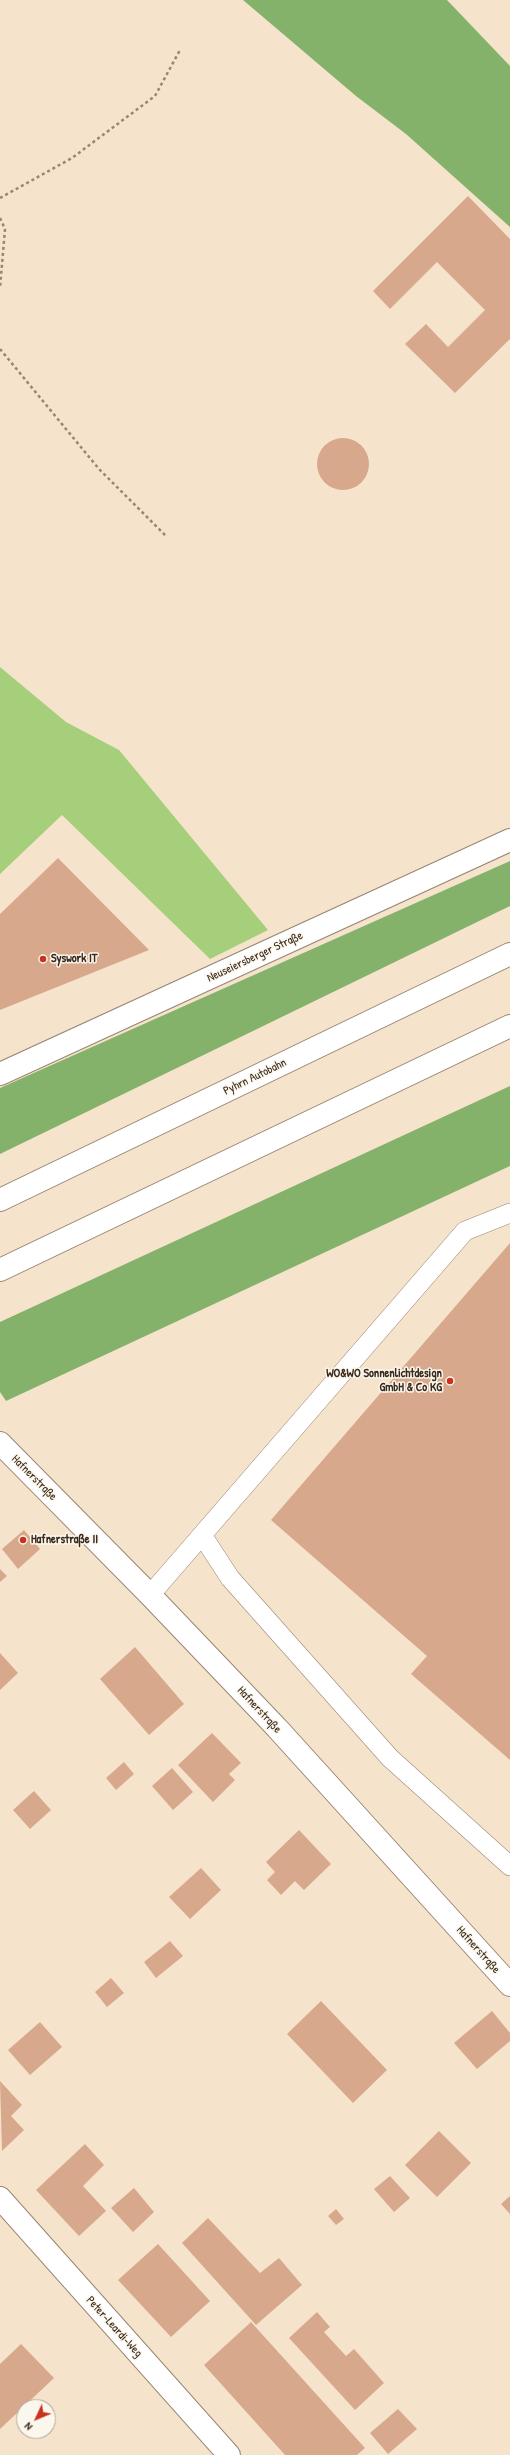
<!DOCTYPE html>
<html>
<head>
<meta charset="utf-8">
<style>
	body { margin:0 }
	#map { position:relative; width:510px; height:2455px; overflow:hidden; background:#f6e3cb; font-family:"Patrick Hand",sans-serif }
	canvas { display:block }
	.north { position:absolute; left:16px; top:2399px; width:40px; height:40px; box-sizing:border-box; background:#fbf7ec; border:1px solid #aea59a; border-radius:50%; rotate:226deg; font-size:11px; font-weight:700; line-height:16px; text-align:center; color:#3b2a1e }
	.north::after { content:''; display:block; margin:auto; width:14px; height:18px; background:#c8321e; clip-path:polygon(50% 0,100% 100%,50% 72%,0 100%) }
</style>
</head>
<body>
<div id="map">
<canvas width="510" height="2455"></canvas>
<div class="north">N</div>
</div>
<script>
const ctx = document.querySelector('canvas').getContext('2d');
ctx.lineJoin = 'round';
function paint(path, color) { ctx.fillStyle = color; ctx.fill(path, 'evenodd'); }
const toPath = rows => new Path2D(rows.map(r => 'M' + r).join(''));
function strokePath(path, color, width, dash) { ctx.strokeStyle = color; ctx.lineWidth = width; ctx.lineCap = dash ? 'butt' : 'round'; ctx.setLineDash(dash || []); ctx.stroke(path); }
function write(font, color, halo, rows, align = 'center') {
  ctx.font = font + ' "Patrick Hand",sans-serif'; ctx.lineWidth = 3; ctx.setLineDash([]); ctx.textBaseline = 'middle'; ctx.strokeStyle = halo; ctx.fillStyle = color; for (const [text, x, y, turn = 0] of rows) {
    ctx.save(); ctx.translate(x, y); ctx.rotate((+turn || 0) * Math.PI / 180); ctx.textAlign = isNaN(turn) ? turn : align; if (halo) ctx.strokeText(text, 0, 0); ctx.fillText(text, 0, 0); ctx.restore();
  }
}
const green = toPath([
	[0,667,66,722,119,750,268,930,210,959,62,815,0,874]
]);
const forest = toPath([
	[243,0,447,0,510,66,510,227,406,134,356,96],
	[510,861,510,906,0,1154,0,1088],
	[510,1086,510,1166,6,1401,0,1392,0,1322]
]);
const building = toPath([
	[468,196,510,239,510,339,455,393,405,344,426,324,448,347,485,310,437,262,390,309,373,291],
	'317 464a26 26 0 1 1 52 0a26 26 0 1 1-52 0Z',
	[58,858,149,950,0,1010,0,914],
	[510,1243,510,1760,411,1674,427,1656,271,1520],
	[24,1530,40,1549,18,1569,2,1549],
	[0,1569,7,1576,0,1582],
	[135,1647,184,1704,149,1735,100,1679],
	[0,1653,18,1673,0,1690],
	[212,1733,241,1763,229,1774,235,1780,213,1802,178,1765],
	[124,1762,134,1774,116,1790,106,1778],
	[172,1768,193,1792,173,1810,152,1786],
	[34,1791,51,1810,30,1829,13,1810],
	[299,1830,331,1864,304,1890,295,1881,281,1895,267,1880,275,1872,266,1862],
	[201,1868,221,1890,190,1919,169,1897],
	[170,1941,183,1956,156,1978,144,1962],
	[111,1978,124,1993,107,2007,95,1992],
	[321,2001,387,2070,353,2103,287,2034],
	[492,2011,510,2033,510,2041,477,2069,454,2043],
	[40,2022,62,2047,30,2075,8,2050],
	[0,2081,22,2105,11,2116,24,2130,2,2151],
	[439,2131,471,2163,437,2197,405,2165],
	[85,2144,104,2165,83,2186,106,2211,79,2236,36,2190],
	[390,2176,410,2198,394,2212,374,2189],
	[134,2188,154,2212,133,2232,111,2208],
	[510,2196,510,2214,501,2204],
	[336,2209,344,2219,336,2225,328,2216],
	[208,2218,260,2273,279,2258,302,2285,256,2325,182,2243],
	[158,2244,210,2301,171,2337,118,2280],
	[317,2312,330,2327,324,2332,346,2356,354,2349,384,2383,355,2410,289,2338],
	[251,2322,365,2448,357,2455,285,2455,204,2365],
	[21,2344,54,2378,0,2429,0,2364],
	[398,2409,417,2429,388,2454,370,2433]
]);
const path = toPath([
	[0,198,72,158,155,96,180,50],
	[0,218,5,229,0,288],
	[0,349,99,469,167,537]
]);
const lane = toPath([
	[202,1535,230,1578,390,1758,510,1866],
	[150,1595,465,1231,510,1213]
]);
const street = toPath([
	[0,2198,229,2455]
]);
const secondary = toPath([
	[0,1074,510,840],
	[0,1443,150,1595,277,1728,510,1985]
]);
const highway = toPath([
	[0,1200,510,954],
	[0,1270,510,1026]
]);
const markers = [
	[43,959,4,"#c8321e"],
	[450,1381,4,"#c8321e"],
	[23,1540,4,"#c8321e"]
];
const streetNames = [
	["Neuseiersberger Straße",255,957,-25],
	["Pyhrn Autobahn",255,1077,-26],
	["Hafnerstraße",34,1478,45],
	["Hafnerstraße",259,1710,47],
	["Hafnerstraße",478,1950,48],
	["Peter-Leardi-Weg",114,2327,48]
];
const poiNames = [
	["Syswork IT",51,959],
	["WO&WO Sonnenlichtdesign",442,1374,"right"],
	["GmbH & Co KG",442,1388,"right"],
	["Hafnerstraße II",31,1540]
];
paint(green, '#a5cf7b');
paint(forest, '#84b26b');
paint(building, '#d8a88d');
strokePath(lane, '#988674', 20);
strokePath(street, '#988674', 24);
strokePath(secondary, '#988674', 24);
strokePath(highway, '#988674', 24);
strokePath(path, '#988674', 2.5, [3, 3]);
strokePath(lane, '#fff', 19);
strokePath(street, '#fff', 22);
strokePath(secondary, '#fff', 22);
strokePath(highway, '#fff', 22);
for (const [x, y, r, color] of markers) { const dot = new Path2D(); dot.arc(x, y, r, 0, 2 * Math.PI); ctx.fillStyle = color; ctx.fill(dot); strokePath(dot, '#fbf7ec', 1.5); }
write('12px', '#3b2a1e', '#fbf7ec', streetNames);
write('bold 12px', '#3b2a1e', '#fbf7ec', poiNames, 'left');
</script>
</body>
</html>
